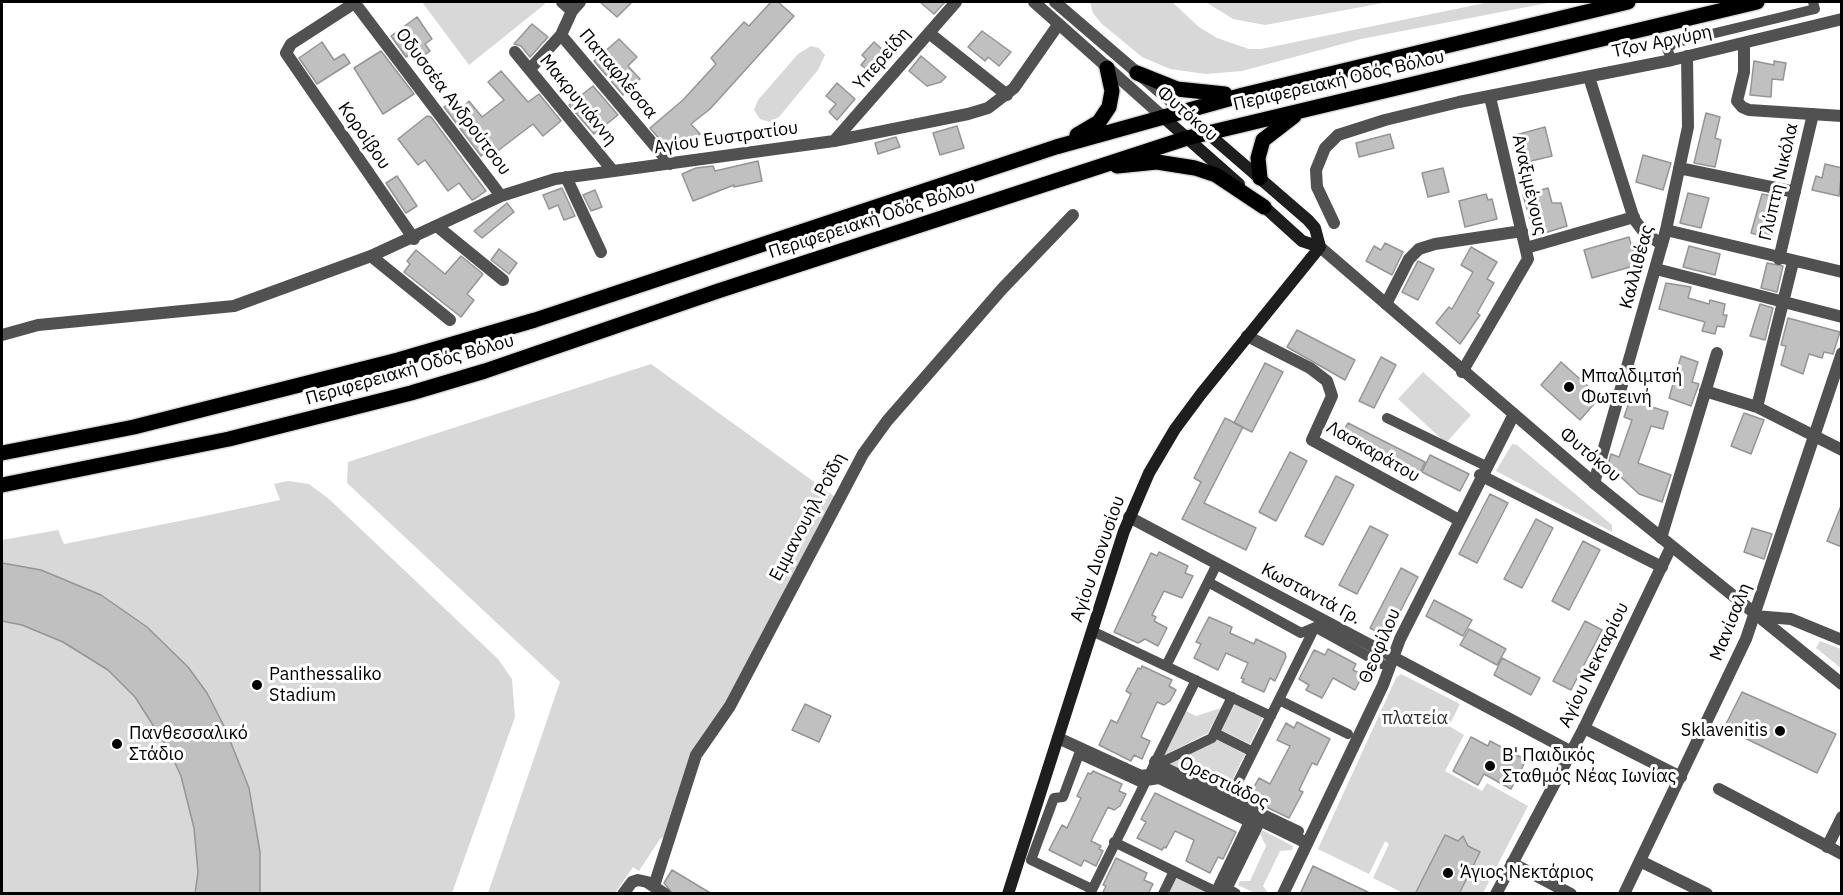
<!DOCTYPE html>
<html>
<head>
<meta charset="utf-8">
<style>
	body { margin:0 }
	#map { position:relative; width:1843px; height:895px; overflow:hidden; background:#fff; font-family:"IBM Plex Sans",sans-serif }
	canvas { display:block }
	.frame { position:absolute; inset:0; border:3px solid #000; pointer-events:none }
</style>
</head>
<body>
<div id="map">
<canvas width="1843" height="895"></canvas>
<div class="frame"></div>
</div>
<script>
const ctx = document.querySelector('canvas').getContext('2d');
ctx.lineJoin = 'round';
function paint(path, color) { ctx.fillStyle = color; ctx.fill(path, 'evenodd'); }
const toPath = rows => new Path2D(rows.map(r => 'M' + r).join(''));
function strokePath(path, color, width, dash) { ctx.strokeStyle = color; ctx.lineWidth = width; ctx.lineCap = dash ? 'butt' : 'round'; ctx.setLineDash(dash || []); ctx.stroke(path); }
function write(font, color, halo, rows, align = 'center') {
  ctx.font = font + ' "IBM Plex Sans",sans-serif'; ctx.lineWidth = 6; ctx.setLineDash([]); ctx.textBaseline = 'middle'; ctx.strokeStyle = halo; ctx.fillStyle = color; for (const [text, x, y, turn = 0] of rows) {
    ctx.save(); ctx.translate(x, y); ctx.rotate((+turn || 0) * Math.PI / 180); ctx.textAlign = isNaN(turn) ? turn : align; if (halo) ctx.strokeText(text, 0, 0); ctx.fillText(text, 0, 0); ctx.restore();
  }
}
const green = toPath([
	[422,2,543,2,545,4,469,65],
	[1090,2,1172,2,1199,27,1217,38,1249,49,1261,49,1490,2,1553,2,1361,39,1242,71,1206,74,1170,69,1142,57,1102,24,1093,13],
	[1206,2,1388,2,1265,25,1233,19],
	[811,46,819,48,825,55,818,70,779,117,770,122,760,119,754,110,758,100,798,54],
	[651,364,835,497,716,725,665,836,660,839,639,871,633,867,615,893,488,893,560,682,347,483,348,462],
	[1423,372,1471,415,1446,443,1398,399],
	[1512,444,1517,445,1612,525,1612,532,1496,471],
	[288,481,309,484,329,499,498,659,512,679,515,717,452,893,2,894,2,540,58,530,64,544,200,517,280,500,274,484],
	[1820,641,1841,649,1841,668,1816,648],
	[1401,674,1460,704,1449,726,1464,735,1445,771,1482,791,1487,783,1528,806,1483,893,1403,893,1373,878,1389,844,1385,841,1369,874,1318,849,1396,678],
	[1235,703,1263,717,1250,744,1221,730],
	[1221,708,1208,733,1163,756,1186,711,1196,716],
	[1218,740,1245,754,1226,793,1167,765],
	[1262,830,1293,846,1292,850,1280,851,1263,886,1268,893,1255,893,1238,885,1240,881,1250,881,1266,846,1260,834],
	[1175,874,1205,889,1203,893,1166,894]
]);
const building = toPath([
	[600,2,632,2,617,17,600,2],
	[771,2,778,2,794,16,710,109,691,124,700,134,687,146,680,138,668,149,650,128,683,100,716,64,711,58,744,22,749,26,771,2],
	[920,2,945,2,934,14,920,2],
	[417,17,432,39,425,44,430,51,419,59,414,52,406,57,391,36,417,17],
	[532,24,548,37,530,57,521,46,514,44,532,24],
	[982,31,1011,52,999,66,988,57,985,61,968,47,982,31],
	[619,39,637,57,628,66,640,79,623,95,594,61,619,39],
	[322,42,334,60,344,54,350,63,317,84,299,58,322,42],
	[874,42,891,57,875,76,861,65,866,59,862,55,874,42],
	[381,51,414,94,383,114,354,68,381,51],
	[921,56,946,77,941,82,927,86,909,71,921,56],
	[1754,61,1774,65,1774,61,1786,63,1783,80,1772,79,1771,97,1750,95,1754,61],
	[501,71,528,102,539,94,561,121,543,136,533,124,491,156,487,151,481,156,444,107,455,99,462,108,469,101,482,117,504,100,488,82,501,71],
	[837,83,855,99,837,120,829,112,836,104,826,96,837,83],
	[593,86,618,115,594,134,569,105,593,86],
	[1706,113,1720,117,1715,138,1721,140,1715,167,1694,163,1706,113],
	[427,116,431,117,486,191,476,198,472,200,459,183,448,191,425,160,418,165,398,139,427,116],
	[957,126,964,148,940,155,933,133,957,126],
	[1545,127,1552,156,1523,163,1516,135,1545,127],
	[1390,134,1394,148,1359,157,1356,143,1390,134],
	[896,137,900,147,878,154,875,143,896,137],
	[1643,155,1671,163,1663,190,1636,182,1643,155],
	[758,161,762,181,734,187,734,185,693,201,682,174,696,168,713,166,715,171,758,161],
	[1825,164,1842,168,1839,196,1812,190,1816,176,1822,178,1825,164],
	[1443,168,1449,192,1428,197,1422,173,1443,168],
	[397,176,417,206,406,213,386,183,397,176],
	[562,188,575,216,564,220,558,205,549,209,543,195,562,188],
	[1548,188,1552,203,1561,203,1567,226,1535,236,1523,195,1548,188],
	[595,190,602,207,591,211,583,195,595,190],
	[1688,193,1709,198,1701,228,1680,223,1688,193],
	[1486,194,1488,200,1492,199,1497,219,1465,227,1459,201,1486,194],
	[1762,194,1782,198,1772,239,1751,233,1762,194],
	[507,203,514,212,482,238,474,231,507,203],
	[1629,237,1637,265,1592,278,1584,250,1629,237],
	[1385,243,1403,252,1392,275,1366,261,1374,246,1381,250,1385,243],
	[1689,246,1720,254,1715,275,1683,267,1689,246],
	[1471,247,1497,262,1487,279,1494,283,1477,313,1480,315,1460,344,1436,323,1449,307,1452,309,1473,272,1461,265,1471,247],
	[499,249,517,263,509,274,491,260,499,249],
	[416,250,445,274,461,256,483,274,467,294,474,300,461,317,404,272,410,264,407,261,416,250],
	[1418,261,1434,269,1418,300,1402,292,1418,261],
	[1767,263,1783,266,1777,292,1761,288,1767,263],
	[1666,283,1691,287,1688,298,1709,304,1710,300,1725,304,1723,315,1727,315,1724,327,1717,326,1715,334,1702,331,1705,322,1659,309,1666,283],
	[1760,304,1773,308,1765,340,1750,336,1760,304],
	[1788,318,1840,332,1833,354,1824,352,1822,358,1809,354,1803,374,1781,365,1786,346,1781,345,1788,318],
	[1297,330,1355,360,1345,380,1287,347,1297,330],
	[1681,356,1698,362,1692,382,1699,384,1691,406,1669,398,1681,356],
	[1381,357,1396,365,1374,408,1359,401,1381,357],
	[1561,362,1600,397,1580,420,1541,385,1561,362],
	[1265,363,1283,372,1252,432,1234,423,1265,363],
	[1630,400,1668,412,1663,429,1651,426,1638,463,1671,475,1662,502,1639,494,1608,465,1611,454,1619,457,1632,420,1624,417,1630,400],
	[1744,413,1764,420,1751,454,1731,446,1744,413],
	[1225,418,1243,427,1204,503,1256,528,1246,550,1182,519,1201,482,1194,478,1225,418],
	[1348,423,1425,462,1417,479,1339,439,1348,423],
	[1290,452,1307,461,1276,521,1259,512,1290,452],
	[1430,455,1469,474,1460,491,1422,472,1430,455],
	[1336,476,1354,485,1323,545,1305,536,1336,476],
	[1490,494,1508,503,1477,563,1459,554,1490,494],
	[1841,506,1842,506,1842,547,1827,541,1841,506],
	[1536,519,1553,528,1522,588,1504,579,1536,519],
	[1370,526,1388,535,1357,594,1339,585,1370,526],
	[1752,528,1772,534,1764,559,1744,552,1752,528],
	[1583,541,1600,550,1569,610,1552,601,1583,541],
	[1159,552,1188,566,1185,573,1193,576,1182,598,1164,591,1152,615,1156,617,1154,621,1167,628,1158,646,1145,639,1138,643,1114,632,1151,553,1157,556,1159,552],
	[2,563,41,570,101,595,147,627,188,667,207,693,225,728,249,788,260,852,260,894,195,894,198,872,194,828,181,776,169,750,135,697,108,670,63,642,22,625,2,621,2,563],
	[1401,568,1418,577,1387,637,1370,628,1401,568],
	[1434,600,1472,620,1463,636,1426,616,1434,600],
	[1209,617,1232,627,1230,633,1254,644,1256,639,1285,653,1286,657,1275,681,1270,678,1264,692,1242,682,1244,679,1241,678,1248,663,1226,653,1218,670,1194,658,1201,644,1196,642,1209,617],
	[1585,621,1602,630,1571,690,1553,681,1585,621],
	[1469,629,1506,649,1497,665,1460,645,1469,629],
	[1328,649,1356,664,1353,670,1363,675,1355,690,1333,678,1322,698,1306,690,1309,685,1299,679,1314,650,1325,655,1328,649],
	[1502,658,1540,678,1531,695,1494,675,1502,658],
	[1142,666,1172,680,1169,686,1176,690,1170,701,1164,705,1157,702,1141,737,1150,741,1142,759,1134,755,1131,761,1099,745,1111,720,1117,723,1131,694,1126,691,1138,668,1141,669,1142,666],
	[1742,692,1836,734,1817,773,1724,728,1742,692],
	[805,704,831,716,819,742,792,730,805,704],
	[1297,722,1330,739,1317,765,1312,763,1299,790,1303,792,1289,818,1258,803,1260,799,1250,794,1259,778,1270,784,1290,746,1277,740,1286,723,1294,728,1297,722],
	[1471,737,1488,746,1490,741,1526,760,1511,789,1484,774,1478,785,1453,771,1471,737],
	[1093,771,1122,784,1119,791,1126,794,1120,806,1114,810,1108,807,1091,841,1101,846,1099,849,1103,851,1096,866,1084,860,1081,866,1049,850,1062,825,1067,828,1081,798,1077,796,1088,773,1091,774,1093,771],
	[1155,793,1236,832,1223,859,1218,857,1210,873,1186,861,1194,840,1175,831,1166,848,1164,847,1162,850,1137,838,1146,822,1141,819,1155,793],
	[1445,835,1458,841,1463,836,1468,846,1480,852,1459,894,1415,894,1445,835],
	[1116,858,1147,873,1144,880,1153,884,1148,894,1102,894,1106,886,1103,885,1116,858],
	[1313,866,1372,894,1300,894,1313,866],
	[672,870,712,894,673,894,664,883,672,870]
]);
const pedestrian = toPath([
	[1672,60,1667,49,1674,43,1815,9,1813,2],
	[1387,418,1486,466],
	[1208,582,1301,633,1315,627,1382,664],
	[1092,631,1271,716],
	[1166,666,1217,564],
	[1279,700,1348,734],
	[1215,733,1253,752],
	[1155,760,1160,763,1212,738,1232,697],
	[1154,762,1299,831],
	[1224,810,1315,627],
	[1114,842,1221,894],
	[1092,889,1031,860,1054,798,1063,797,1079,754,1140,782,1159,779,1249,822,1216,891],
	[1090,894,1196,680],
	[1163,894,1174,871]
]);
const minor = toPath([
	[354,2,501,196],
	[356,2,291,44,286,53,414,239],
	[562,2,572,11],
	[929,33,1007,95],
	[561,35,670,164],
	[1744,43,1744,72,1737,101,1742,107,1749,110,1842,116],
	[515,52,613,171],
	[530,69,561,35,572,11,580,2],
	[1589,77,1634,219,1643,231,1662,245],
	[834,141,956,2],
	[1679,168,1795,192],
	[566,177,601,252],
	[1334,223,1317,187,1316,170,1325,148,1338,135,1385,120,1459,102,1672,60,1842,19],
	[438,227,503,280],
	[1666,230,1842,272],
	[1526,248,1634,217],
	[371,256,450,320],
	[1779,259,1813,114],
	[1656,269,1842,317],
	[1386,304,1409,259,1419,249,1435,244,1522,231],
	[2,335,38,325,234,306,371,256,501,196,555,179,834,141,968,114,988,108,1014,88,1058,25],
	[1247,336,1310,368,1327,381,1332,396,1312,440,1459,520],
	[1462,372,1528,259,1490,97],
	[1705,391,1757,407,1842,450],
	[1757,407,1793,262],
	[1480,475,1662,567],
	[1594,483,1666,230,1688,127,1687,56],
	[1129,517,1572,752],
	[1661,538,1717,353],
	[1755,616,1791,619,1842,640],
	[1584,728,1681,777],
	[1058,738,1141,776,1163,773,1307,843],
	[1719,789,1842,854],
	[1827,847,1842,817],
	[1640,861,1707,894],
	[1512,863,1571,894],
	[654,886,696,755,730,706,863,454,887,421,1002,289,1073,215],
	[623,894,632,882,638,880,647,882,665,894],
	[1235,894,1226,889,1260,820],
	[1283,894,1383,685,1400,639,1514,414],
	[1624,894,1746,639,1842,353]
]);
const tertiary = toPath([
	[1034,2,1162,116],
	[1055,2,1182,111],
	[1320,247,1594,483,1842,684],
	[1496,894,1584,728,1671,547]
]);
const secondary = toPath([
	[1182,111,1308,220,1315,228,1320,247],
	[1162,116,1239,184],
	[1259,202,1302,241,1320,247],
	[1008,894,1124,531,1149,473,1175,429,1201,394,1320,247]
]);
const primary = toPath([
	[1137,73,1177,89,1225,94],
	[1077,135,1099,122,1109,107,1112,91,1107,68],
	[1117,166,1157,162,1195,168,1216,175,1264,207],
	[1260,178,1258,158,1263,140,1294,116],
	[2,453,134,427,398,360,535,320,1056,147,1243,95,1628,2],
	[2,485,229,439,411,393,485,371,718,291,1187,138,1757,2]
]);
const markers = [
	[1569,387,6,"#000"],
	[257,685,6,"#000"],
	[1780,731,6,"#000"],
	[117,744,6,"#000"],
	[1490,766,6,"#000"],
	[1448,873,6,"#000"]
];
const streetNames = [
	["Τζον Αργύρη",1662,42,-12],
	["Υπερείδη",882,59,-49],
	["Παπαφλέσσα",618,74,50],
	["Περιφερειακή Οδός Βόλου",1339,81,-13],
	["Μακρυγιάννη",578,100,51],
	["Οδυσσέα Ανδρούτσου",453,102,53],
	["Φυτόκου",1187,114,41],
	["Κοροίβου",364,136,55],
	["Αγίου Ευστρατίου",726,138,-8],
	["Γλύπτη Νικόλα",1779,182,-77],
	["Αναξιμένους",1529,185,77],
	["Περιφερειακή Οδός Βόλου",872,220,-18],
	["Καλλιθέας",1637,267,-75],
	["Περιφερειακή Οδός Βόλου",410,370,-16],
	["Λασκαράτου",1373,452,30],
	["Φυτόκου",1590,455,40],
	["Εμμανουήλ Ροΐδη",808,517,-62],
	["Αγίου Διονυσίου",1098,559,-71],
	["Κωσταντά Γρ.",1311,594,28],
	["Μανίσαλη",1731,622,-68],
	["Θεοφίλου",1380,646,-67],
	["Αγίου Νεκταρίου",1594,665,-64],
	["Ορεστιάδος",1224,783,26]
];
const poiNames = [
	["Μπαλδιμτσή",1581,377],
	["Φωτεινή",1581,398],
	["Panthessaliko",269,675],
	["Stadium",269,696],
	["Sklavenitis",1768,731,"right"],
	["Πανθεσσαλικό",129,734],
	["Στάδιο",129,755],
	["Β' Παιδικός",1502,756],
	["Σταθμός Νέας Ιωνίας",1502,777],
	["Άγιος Νεκτάριος",1460,873]
];
const parkNames = [
	["πλατεία",1415,719]
];
paint(green, '#d8d8d8');
paint(building, '#c0c0c0');
strokePath(building, '#959595', 1.5);
strokePath(primary, '#dbdbdb', 18);
strokePath(pedestrian, '#515151', 10);
strokePath(minor, '#515151', 12);
strokePath(tertiary, '#515151', 12);
strokePath(secondary, '#1e1e1e', 12);
strokePath(primary, '#000', 15);
for (const [x, y, r, color] of markers) { const dot = new Path2D(); dot.arc(x, y, r, 0, 2 * Math.PI); ctx.fillStyle = color; ctx.fill(dot); strokePath(dot, '#fff', 2); }
write('18px', '#000', '#fff', streetNames);
write('18px', '#000', '#fff', poiNames, 'left');
write('18px', '#2f2f2f', '#fff', parkNames);
</script>
</body>
</html>
